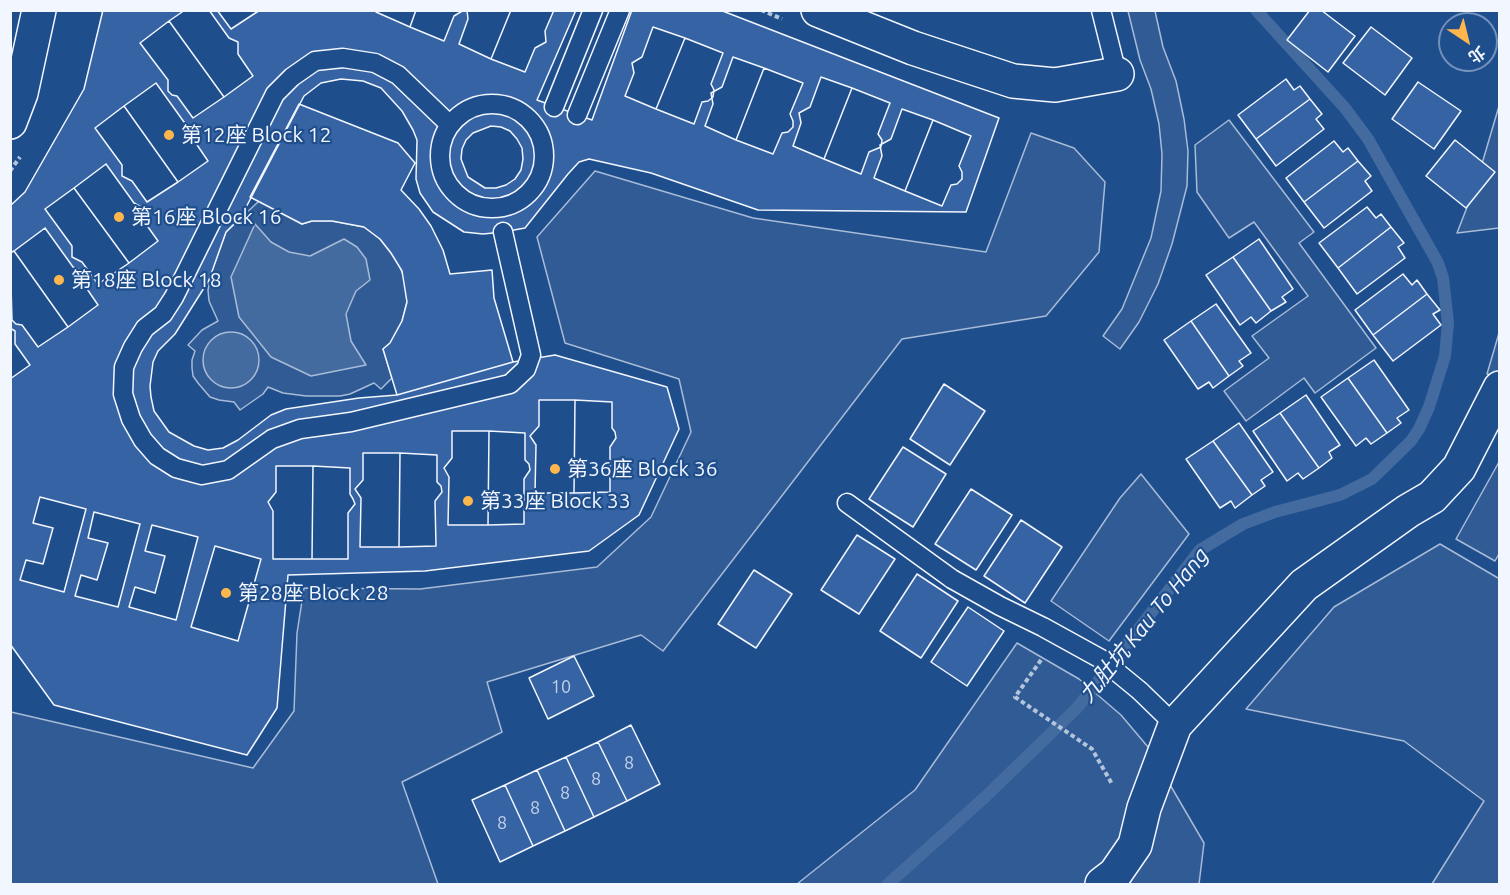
<!DOCTYPE html>
<html>
<head>
<meta charset="utf-8">
<style>
	body { margin:0 }
	#map { position:relative; width:1510px; height:895px; overflow:hidden; background:#1f4e8c; font-family:Ubuntu,"Noto Sans TC",sans-serif }
	canvas { display:block }
	.frame { position:absolute; inset:0; border:12px solid #f2f6ff; pointer-events:none }
	.north { position:absolute; left:1438px; top:12px; width:60px; height:60px; box-sizing:border-box; background:#1f4e8c; border:2px solid #7391ba; border-radius:50%; rotate:145deg; font-size:16px; font-weight:700; line-height:24px; text-align:center; color:#f2f6ff }
	.north::after { content:''; display:block; margin:auto; width:21px; height:27px; background:#ffb74d; clip-path:polygon(50% 0,100% 100%,50% 72%,0 100%) }
</style>
</head>
<body>
<div id="map">
<canvas width="1510" height="895"></canvas>
<div class="frame"></div>
<div class="north">北</div>
</div>
<script>
const ctx = document.querySelector('canvas').getContext('2d');
ctx.lineJoin = 'round';
function paint(path, color) { ctx.fillStyle = color; ctx.fill(path, 'evenodd'); }
const toPath = rows => new Path2D(rows.map(r => 'M' + r).join(''));
function strokePath(path, color, width, dash) { ctx.strokeStyle = color; ctx.lineWidth = width; ctx.lineCap = dash ? 'butt' : 'round'; ctx.setLineDash(dash || []); ctx.stroke(path); }
function write(font, color, halo, rows, align = 'center') {
  ctx.font = font + ' Ubuntu,"Noto Sans TC",sans-serif'; ctx.lineWidth = 4.5; ctx.setLineDash([]); ctx.textBaseline = 'middle'; ctx.strokeStyle = halo; ctx.fillStyle = color; for (const [text, x, y, turn = 0] of rows) {
    ctx.save(); ctx.translate(x, y); ctx.rotate((+turn || 0) * Math.PI / 180); ctx.textAlign = isNaN(turn) ? turn : align; if (halo) ctx.strokeText(text, 0, 0); ctx.fillText(text, 0, 0); ctx.restore();
  }
}
const built = toPath([
	[1128,11,1155,11,1163,47,1176,81,1184,119,1188,151,1187,186,1172,244,1158,284,1139,322,1120,349,1103,336,1122,309,1151,238,1161,191,1162,154,1159,124,1151,89,1140,60,1128,11],
	[1499,106,1499,228,1457,233,1476,184,1499,106],
	[1229,120,1314,232,1299,243,1376,348,1315,393,1304,378,1246,421,1224,391,1269,358,1252,336,1308,296,1254,222,1229,238,1197,192,1195,145,1229,120],
	[1031,133,1074,148,1105,182,1099,252,1046,316,902,339,663,651,641,635,487,682,502,732,402,782,438,884,11,884,11,712,253,768,294,711,297,633,304,588,420,589,597,567,651,517,691,432,679,379,565,343,537,237,595,171,753,218,986,252,1031,133],
	[259,201,302,224,312,221,332,221,364,227,380,239,398,262,405,280,407,302,402,321,390,343,383,349,392,378,381,389,374,383,350,394,340,396,306,396,283,393,268,387,263,394,240,410,234,402,219,400,210,397,198,383,193,376,192,368,192,360,195,351,188,345,202,330,218,321,209,301,208,290,212,270,226,232,259,201],
	[1499,333,1499,377,1487,374,1499,333],
	[1499,462,1500,552,1495,561,1456,539,1499,462],
	[1141,474,1189,534,1109,641,1051,601,1120,498,1141,474],
	[1440,544,1498,578,1499,577,1499,884,1432,884,1484,801,1404,741,1246,709,1334,607,1440,544],
	[1017,643,1079,679,1121,715,1148,747,1204,843,1199,884,797,884,915,790,1017,643]
]);
const water = toPath([
	[255,224,271,242,289,252,310,256,344,239,357,247,366,259,370,280,356,291,346,314,351,341,366,365,311,376,271,357,239,317,231,277,255,224],
	'203 360a28 28 0 1 1 56 0a28 28 0 1 1-56 0Z'
]);
const stream = toPath([
	[888,884,984,798,1077,708,1200,550,1243,524,1275,512,1340,495,1372,479,1411,441,1419,429,1429,407,1445,356,1448,323,1443,278,1438,263,1368,139,1345,108,1256,10]
]);
const building = toPath([
	[103,10,576,10,537,100,592,120,632,10,720,10,999,118,966,212,758,210,651,173,589,159,579,162,568,174,525,228,503,232,483,234,464,232,433,212,420,193,416,179,417,140,413,130,402,111,381,88,363,81,341,79,321,83,304,96,241,217,226,232,209,280,175,334,158,351,153,362,150,386,151,397,154,411,169,432,194,446,208,450,223,448,238,440,271,415,286,409,359,398,397,395,513,362,555,355,667,387,679,429,639,515,589,551,425,571,288,575,277,708,247,755,54,705,10,644,10,206,25,192,84,89,103,10],
	[491,126,501,127,510,131,517,139,522,148,523,159,521,170,515,179,506,185,496,188,485,188,468,177,461,159,462,149,466,140,473,133,491,126],
	[185,10,209,10,229,38,238,42,238,54,253,76,224,97,169,21,185,10],
	[217,10,260,10,231,29,217,10],
	[377,10,416,10,410,27,376,12,377,10],
	[416,10,464,10,454,16,444,41,410,27,416,10],
	[467,10,511,10,491,59,459,44,468,19,467,10],
	[511,10,554,10,545,31,546,42,535,48,525,72,491,59,511,10],
	[1310,10,1321,10,1355,36,1328,72,1287,40,1310,10],
	[169,21,224,97,193,118,177,96,172,95,168,91,168,80,140,43,169,21],
	[653,27,685,38,656,109,625,96,634,73,632,63,642,57,653,27],
	[1371,27,1412,58,1385,95,1343,63,1371,27],
	[685,38,723,53,711,84,714,90,713,97,708,101,702,102,694,124,656,109,685,38],
	[733,57,764,68,736,140,705,126,713,104,711,93,722,87,733,57],
	[764,68,803,83,790,114,793,121,793,127,788,132,782,133,773,154,736,140,764,68],
	[821,77,852,88,824,159,793,146,801,123,799,113,810,107,821,77],
	[1286,79,1294,90,1300,86,1310,99,1256,139,1238,115,1286,79],
	[1418,82,1461,111,1434,149,1392,119,1418,82],
	[156,83,184,122,193,127,193,139,208,161,178,182,124,106,156,83],
	[852,88,890,103,878,134,882,140,881,147,869,152,861,174,824,159,852,88],
	[1310,99,1322,114,1316,119,1324,129,1276,166,1256,139,1310,99],
	[299,104,398,143,415,163,401,190,419,209,431,226,443,250,450,274,492,270,494,298,513,362,397,395,383,349,390,343,402,321,407,302,402,271,391,253,380,239,364,227,332,221,312,221,302,224,250,197,299,104],
	[124,106,178,182,147,202,132,181,122,176,122,165,95,128,124,106],
	[902,109,933,120,905,191,874,178,882,156,880,145,891,139,902,109],
	[933,120,971,136,959,166,962,172,962,179,957,184,951,185,942,206,905,191,933,120],
	[1455,140,1495,172,1466,208,1426,176,1455,140],
	[1334,141,1343,152,1348,148,1358,161,1304,202,1286,178,1334,141],
	[1358,161,1371,176,1365,181,1372,191,1324,228,1304,202,1358,161],
	[106,164,134,203,143,208,143,220,158,241,129,263,74,188,106,164],
	[74,188,129,263,98,284,82,262,72,257,72,246,45,209,74,188],
	[1367,207,1376,218,1381,214,1391,227,1338,268,1319,243,1367,207],
	[1391,227,1404,243,1398,247,1405,258,1357,294,1338,268,1391,227],
	[45,228,73,267,83,271,83,283,98,305,68,327,14,251,45,228],
	[1259,239,1293,289,1282,297,1286,302,1271,311,1233,257,1259,239],
	[14,251,68,327,38,347,22,325,16,324,12,320,10,253,14,251],
	[1233,257,1271,311,1256,323,1251,317,1240,325,1206,275,1233,257],
	[1403,274,1412,285,1417,280,1427,294,1373,335,1355,310,1403,274],
	[1427,294,1440,310,1433,314,1441,325,1393,361,1373,335,1427,294],
	[1216,304,1251,353,1239,361,1243,366,1229,376,1191,321,1216,304],
	[1191,321,1229,376,1213,388,1209,382,1198,389,1164,340,1191,321],
	[10,328,15,331,15,344,30,365,10,379,10,328],
	[1374,360,1409,410,1397,418,1401,423,1387,433,1348,378,1374,360],
	[1348,378,1387,433,1371,444,1366,438,1356,446,1321,397,1348,378],
	[944,384,985,411,950,465,910,439,944,384],
	[1306,395,1340,445,1329,452,1332,458,1319,468,1280,413,1306,395],
	[539,400,575,400,574,493,535,493,536,445,530,436,539,426,539,400],
	[575,400,612,402,612,428,615,432,616,438,610,447,610,492,574,493,575,400],
	[1280,413,1319,468,1303,479,1298,473,1287,481,1253,431,1280,413],
	[1239,423,1273,472,1261,480,1265,486,1252,495,1213,441,1239,423],
	[452,431,489,431,488,525,448,525,449,477,444,468,452,458,452,431],
	[489,431,525,433,525,460,529,464,530,470,524,479,524,524,488,525,489,431],
	[1213,441,1252,495,1235,508,1231,501,1220,508,1186,459,1213,441],
	[903,447,946,474,913,527,869,499,903,447],
	[363,453,400,453,399,547,360,547,361,498,355,489,363,480,363,453],
	[400,453,437,455,437,482,441,486,442,492,435,501,436,546,399,547,400,453],
	[276,466,313,466,312,559,273,559,273,511,268,502,276,492,276,466],
	[313,466,350,468,350,494,353,499,355,504,348,513,348,559,312,559,313,466],
	[971,489,1012,515,976,570,935,544,971,489],
	[40,497,86,509,64,592,20,580,26,560,43,564,53,528,33,523,40,497],
	[94,512,140,524,118,607,75,596,81,575,97,580,108,543,88,538,94,512],
	[1021,520,1062,547,1025,603,984,576,1021,520],
	[152,525,198,537,176,620,129,607,135,587,155,593,165,556,145,551,152,525],
	[857,535,895,559,859,614,821,590,857,535],
	[215,546,261,559,238,641,191,627,215,546],
	[754,570,792,594,756,648,718,624,754,570],
	[917,574,958,601,921,658,880,631,917,574],
	[968,607,1004,631,967,686,931,662,968,607],
	[574,656,594,696,548,719,529,678,574,656],
	[631,725,660,784,627,801,598,742,631,725],
	[598,742,627,801,594,817,566,757,598,742],
	[566,757,594,817,565,831,537,770,566,757],
	[537,770,565,831,533,846,505,785,537,770],
	[505,785,533,846,500,862,472,800,505,785]
]);
const path = toPath([
	[761,10,782,19],
	[10,171,20,157],
	[1041,660,1015,697,1092,749,1112,784]
]);
const lane = toPath([
	[1101,10,1117,74],
	'440 156a52 52 0 1 1 104 0a52 52 0 1 1-104 0Z',
	[554,107,593,10],
	[577,115,620,10],
	[449,124,398,75,375,63,343,58,315,61,292,77,275,94,174,297,163,314,145,328,133,347,124,367,123,394,131,419,143,440,157,456,176,468,202,475,228,470,272,439,300,429,351,422,510,384,526,369,531,355,503,232],
	[847,503,952,579],
	[1140,691,1175,725]
]);
const street = toPath([
	[818,10,913,48,1013,81,1055,85,1117,74],
	[10,122,21,93,39,10],
	[1102,884,1115,874,1135,845,1144,808,1175,725,1304,585,1408,511,1432,497,1459,468,1500,388]
]);
const laneBridge = toPath([
	[952,579,1000,606,1043,627,1101,659,1140,691]
]);
const markers = [
	[169,135,6,"#ffb74d"],
	[119,217,6,"#ffb74d"],
	[59,280,6,"#ffb74d"],
	[555,469,6,"#ffb74d"],
	[468,501,6,"#ffb74d"],
	[226,593,6,"#ffb74d"]
];
const numberNames = [
	["10",561,687],
	["8",629,763],
	["8",596,779],
	["8",565,793],
	["8",535,808],
	["8",502,823]
];
const poiNames = [
	["第12座 Block 12",181,135],
	["第16座 Block 16",131,217],
	["第18座 Block 18",71,280],
	["第36座 Block 36",567,469],
	["第33座 Block 33",480,501],
	["第28座 Block 28",238,593]
];
const waterNames = [
	["九肚坑 Kau To Hang",1144,625,-51]
];
paint(built, '#305b95');
strokePath(built, '#a8bbd7', 1.5);
paint(water, '#446ba0');
strokePath(water, '#a8bbd7', 1.5);
strokePath(stream, '#446ba0', 12);
paint(building, '#3563a3');
strokePath(building, '#f2f6ff', 1.5);
strokePath(lane, '#f2f6ff', 21);
strokePath(street, '#f2f6ff', 36);
strokePath(path, '#b3c4dc', 4, [4.5, 3]);
strokePath(lane, '#1f4e8c', 18);
strokePath(street, '#1f4e8c', 33);
strokePath(laneBridge, '#f2f6ff', 21, []);
strokePath(laneBridge, '#1f4e8c', 18);
for (const [x, y, r, color] of markers) { const dot = new Path2D(); dot.arc(x, y, r, 0, 2 * Math.PI); ctx.fillStyle = color; ctx.fill(dot); strokePath(dot, '#1f4e8c', 2); }
write('18px', '#c3d1e8', null, numberNames);
write('21px', '#f2f6ff', '#1f4e8c', poiNames, 'left');
write('italic 22px', '#f2f6ff', '#1f4e8c', waterNames);
</script>
</body>
</html>
